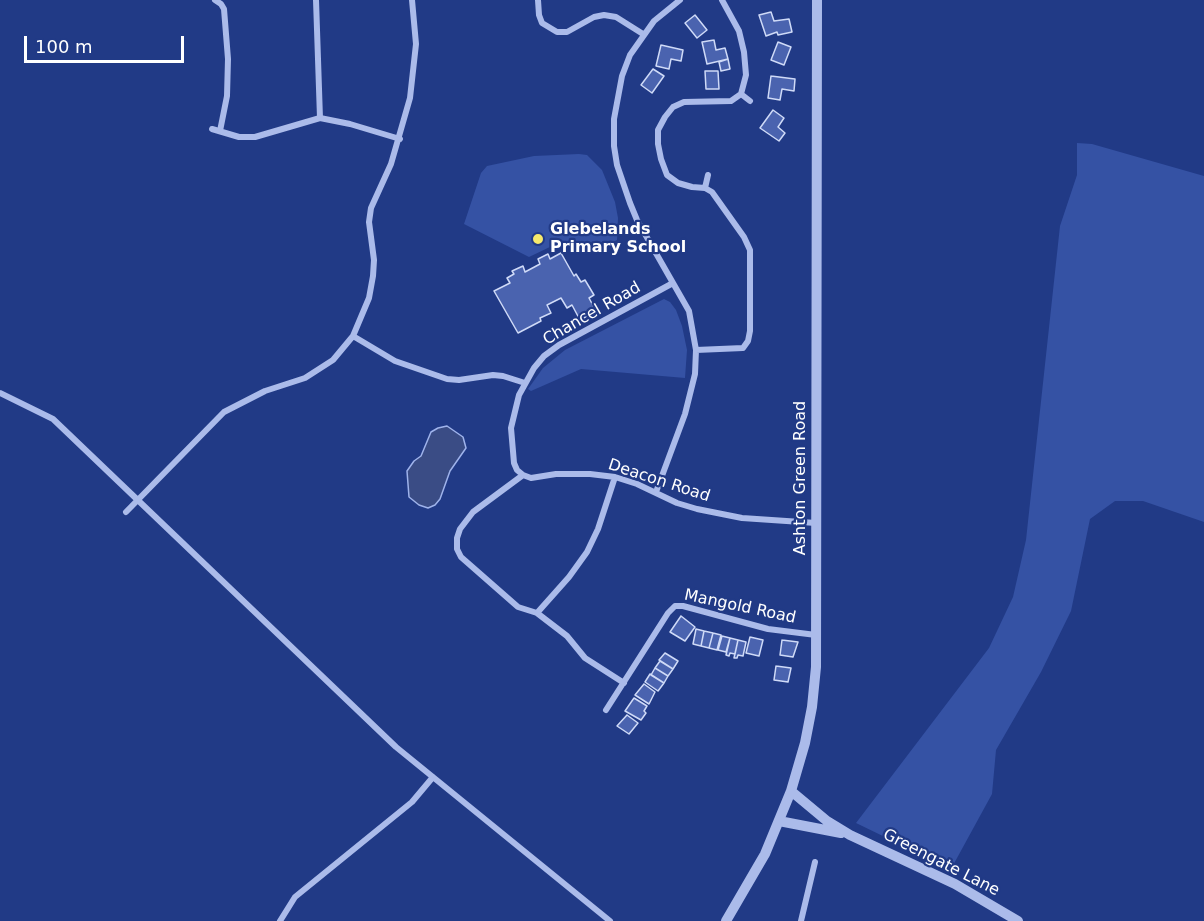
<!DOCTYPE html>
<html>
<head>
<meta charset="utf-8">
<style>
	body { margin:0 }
	#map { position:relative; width:1204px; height:921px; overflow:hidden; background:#213a86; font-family:"DejaVu Sans",sans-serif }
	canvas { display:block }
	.scale { position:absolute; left:24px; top:36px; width:160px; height:27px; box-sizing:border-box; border:3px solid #fff; border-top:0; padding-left:8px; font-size:18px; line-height:21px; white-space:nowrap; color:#fff; -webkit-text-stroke:4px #213a86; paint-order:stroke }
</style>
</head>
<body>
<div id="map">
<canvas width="1204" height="921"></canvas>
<div class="scale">100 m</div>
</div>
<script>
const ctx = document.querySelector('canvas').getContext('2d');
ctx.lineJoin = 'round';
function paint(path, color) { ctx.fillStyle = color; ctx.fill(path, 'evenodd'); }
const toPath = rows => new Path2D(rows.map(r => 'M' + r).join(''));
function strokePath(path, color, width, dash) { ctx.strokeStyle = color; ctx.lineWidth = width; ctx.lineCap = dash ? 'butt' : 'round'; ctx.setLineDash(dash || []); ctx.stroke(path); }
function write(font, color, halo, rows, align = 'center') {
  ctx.font = font + ' "DejaVu Sans",sans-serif'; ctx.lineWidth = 4.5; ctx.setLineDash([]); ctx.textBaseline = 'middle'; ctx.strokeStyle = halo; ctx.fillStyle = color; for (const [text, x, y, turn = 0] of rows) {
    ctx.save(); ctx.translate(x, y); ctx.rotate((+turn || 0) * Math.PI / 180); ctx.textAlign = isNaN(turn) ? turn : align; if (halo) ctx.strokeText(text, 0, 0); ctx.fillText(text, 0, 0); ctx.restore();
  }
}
const green = toPath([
	[1077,143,1092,144,1204,176,1204,522,1143,501,1115,501,1090,519,1071,611,1041,672,996,750,992,794,951,869,856,823,989,648,1013,597,1026,540,1060,226,1077,175],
	[579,154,587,155,602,170,615,202,618,218,617,240,588,253,587,245,572,241,565,246,552,246,529,257,464,224,481,173,487,166,534,156],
	[664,299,670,302,676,310,682,326,687,350,685,378,581,369,531,391,528,389,543,368,565,350]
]);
const water = toPath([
	[447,426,463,437,466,448,450,471,440,499,435,505,428,508,419,505,409,497,407,471,414,461,421,456,431,432,438,428,447,426]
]);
const building = toPath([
	[771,12,774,21,789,19,792,32,778,35,777,32,766,36,759,15,771,12],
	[695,15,707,30,697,38,685,23,695,15],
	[714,40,716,50,725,48,728,59,707,64,702,42,714,40],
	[778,42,791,47,784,65,771,60,778,42],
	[661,45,683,50,681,61,671,59,669,69,656,66,661,45],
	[728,59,730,69,721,71,719,62,728,59],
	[653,69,664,76,652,93,641,85,653,69],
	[705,71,718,71,719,89,706,89,705,71],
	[771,76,795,79,794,91,782,89,780,100,768,98,771,76],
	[773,110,784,118,778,127,785,133,779,141,760,128,773,110],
	[561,253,574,276,576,274,581,282,585,280,594,295,589,298,596,311,580,320,572,305,567,308,561,298,547,305,551,313,540,318,541,321,518,333,494,291,510,283,507,278,514,274,512,271,523,266,525,272,540,264,538,259,548,254,550,259,561,253],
	[681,616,695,627,685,641,670,632,681,616],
	[696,629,704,631,701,646,693,644,696,629],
	[704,631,713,633,709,648,701,646,704,631],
	[713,633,721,635,717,650,709,648,713,633],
	[722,636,730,638,726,652,718,650,722,636],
	[750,637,763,640,759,656,746,653,750,637],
	[730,638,738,640,735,654,730,653,729,656,726,655,730,638],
	[738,640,746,642,743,656,738,655,737,658,734,658,738,640],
	[782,640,798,642,793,657,780,655,782,640],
	[665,653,678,661,673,669,659,660,665,653],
	[660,661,673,669,668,676,655,668,660,661],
	[776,666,791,668,788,682,774,680,776,666],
	[655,668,668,676,664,683,651,675,655,668],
	[650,674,664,683,658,691,645,682,650,674],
	[644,684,655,692,649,704,635,695,644,684],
	[634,698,647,706,644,711,646,713,641,720,625,711,634,698],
	[627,715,638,723,629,734,617,726,627,715]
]);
const minor = toPath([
	[215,0,221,4,224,9,228,59,227,96,220,131],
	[316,0,320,118],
	[538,0,539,15,542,23,557,32,567,32,594,17,604,15,616,17,643,34],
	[741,94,750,101],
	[212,129,239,137,255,137,320,118,350,124,400,139],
	[705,188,708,175],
	[353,336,395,361,447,379,459,380,493,375,503,376,525,383],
	[696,350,743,348,748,341,750,331,750,250,744,237,712,192,705,188,692,187,678,183,667,175,661,159,658,144,658,130,665,117,673,107,684,102,731,101,741,94,746,75,744,52,739,31,722,0],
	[0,393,53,419,396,747,610,921],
	[523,475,517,470,514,463,511,428,519,395,534,368,544,356,559,345,673,283],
	[656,492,685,414,695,374,696,350,689,311,637,220,630,203,617,165,614,146,614,119,622,76,630,55,654,21,680,0],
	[126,512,224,412,265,391,305,378,333,360,353,336,369,298,373,276,374,260,369,222,371,208,391,164,410,98,416,44,412,0],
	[537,613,569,577,587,552,598,529,615,477],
	[624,683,585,658,567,636,537,613,518,607,461,557,457,549,457,538,460,529,473,512,523,475,531,478,556,474,590,474,615,477,637,484,677,503,697,509,742,518,816,523],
	[606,710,668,613,675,606,683,606,768,629,816,635],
	[280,921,295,897,412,802,433,777],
	[801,921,815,862]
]);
const tertiary = toPath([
	[791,791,827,821,850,835,955,884,1018,921],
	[779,821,841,833],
	[726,921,765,854,791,791,805,743,812,707,816,667,817,0]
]);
const markers = [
	[538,239,6,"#f6e96c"]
];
const poiNames = [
	["Glebelands",550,230],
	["Primary School",550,248]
];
const streetNames = [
	["Chancel Road",592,314,-30],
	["Ashton Green Road",801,478,-90],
	["Deacon Road",659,481,18],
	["Mangold Road",740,607,12],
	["Greengate Lane",941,863,27]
];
paint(green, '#3552a4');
paint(water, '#3a4c85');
strokePath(water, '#9fb3eb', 1.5);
paint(building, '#4a63af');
strokePath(building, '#cfdaf7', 1.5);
strokePath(minor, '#abbbea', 6);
strokePath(tertiary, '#abbbea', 10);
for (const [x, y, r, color] of markers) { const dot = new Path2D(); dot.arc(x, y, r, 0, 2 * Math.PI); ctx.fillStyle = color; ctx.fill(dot); strokePath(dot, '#213a86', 2); }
write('bold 16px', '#fff', '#213a86', poiNames, 'left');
write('16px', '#fff', '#213a86', streetNames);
</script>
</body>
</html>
